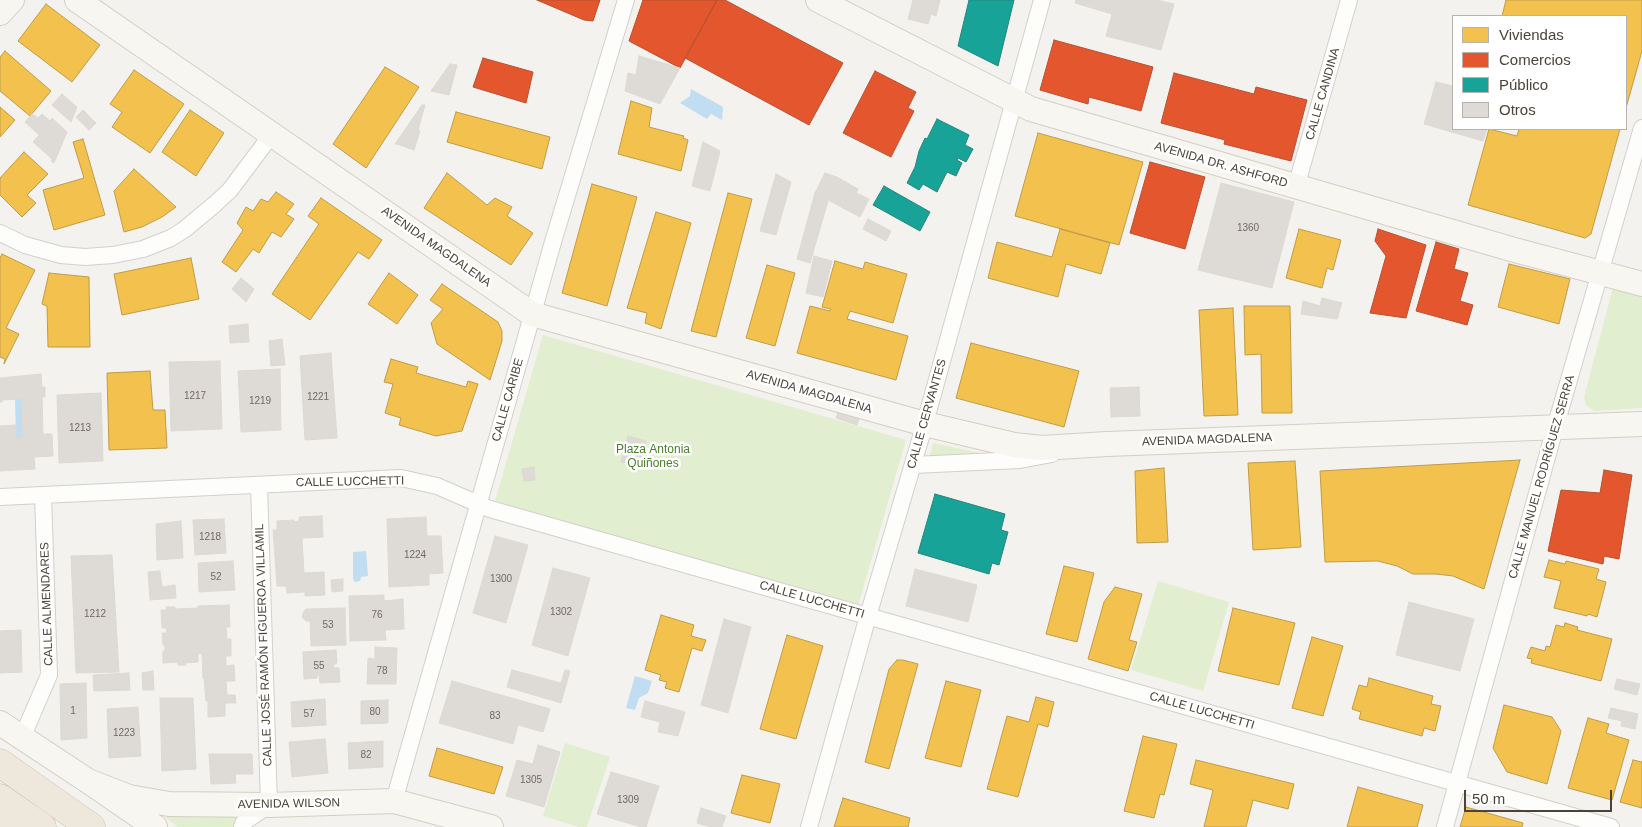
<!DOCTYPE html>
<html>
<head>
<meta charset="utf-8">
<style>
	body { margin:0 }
	#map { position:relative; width:1642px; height:827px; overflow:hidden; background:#f4f2ee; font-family:Helvetica,sans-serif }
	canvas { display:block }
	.legend { position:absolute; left:1452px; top:15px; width:175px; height:115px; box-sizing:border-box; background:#fff; border:1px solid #b7b4b0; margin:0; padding:6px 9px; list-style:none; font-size:15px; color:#4b4439 }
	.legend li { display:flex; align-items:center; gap:10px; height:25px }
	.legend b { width:25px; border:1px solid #b7b4b0 }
	.scale { position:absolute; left:1464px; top:790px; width:148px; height:22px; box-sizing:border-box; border:2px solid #4b4439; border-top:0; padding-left:6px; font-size:15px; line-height:18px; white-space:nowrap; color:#4b4439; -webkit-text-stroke:4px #fff; paint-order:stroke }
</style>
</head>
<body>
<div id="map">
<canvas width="1642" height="827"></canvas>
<ul class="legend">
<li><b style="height:14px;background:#f2c14e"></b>Viviendas</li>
<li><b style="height:14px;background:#e4572e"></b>Comercios</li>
<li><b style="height:14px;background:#17a398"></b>Público</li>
<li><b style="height:14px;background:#dedbd6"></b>Otros</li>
</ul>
<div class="scale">50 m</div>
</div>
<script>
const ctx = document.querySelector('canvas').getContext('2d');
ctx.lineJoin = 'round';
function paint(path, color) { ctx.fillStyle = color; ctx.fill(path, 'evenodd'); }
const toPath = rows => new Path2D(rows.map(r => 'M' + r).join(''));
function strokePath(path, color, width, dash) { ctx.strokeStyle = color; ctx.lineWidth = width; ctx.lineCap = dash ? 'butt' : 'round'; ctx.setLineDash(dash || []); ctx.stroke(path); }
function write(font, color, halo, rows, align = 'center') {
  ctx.font = font + ' Helvetica,sans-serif'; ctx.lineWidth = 5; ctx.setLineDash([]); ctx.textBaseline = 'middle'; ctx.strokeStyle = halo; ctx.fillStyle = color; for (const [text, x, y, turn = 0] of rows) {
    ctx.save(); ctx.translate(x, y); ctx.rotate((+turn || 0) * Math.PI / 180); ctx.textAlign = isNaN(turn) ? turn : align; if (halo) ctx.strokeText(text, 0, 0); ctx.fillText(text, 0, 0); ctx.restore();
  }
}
const green = toPath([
	[1614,284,1642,292,1642,408,1594,411,1586,405,1584,397],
	[543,335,906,440,858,606,495,501],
	[933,443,998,457,929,459],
	[1158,581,1229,602,1203,691,1131,670],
	[565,743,610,757,587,827,579,827,543,816],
	[154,809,240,813,234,827,178,827]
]);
const water = toPath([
	[691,89,723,107,722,120,711,114,707,119,680,103,690,96],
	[15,399,22,399,23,438,16,438],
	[366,551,368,576,361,577,360,581,355,582,353,579,353,552],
	[635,676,652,681,648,693,639,698,635,710,626,708]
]);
const homes = toPath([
	[1506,0,1642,0,1642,51,1626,108,1626,16,1502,16,1506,0],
	[46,4,100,45,72,82,18,41,46,4],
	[5,51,51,91,30,116,0,91,0,57,5,51],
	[385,67,419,87,366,168,333,144,385,67],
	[134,70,184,104,150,153,112,127,122,112,110,104,134,70],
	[631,101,652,108,649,127,684,136,683,138,688,140,681,171,618,154,631,101],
	[0,107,15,120,0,137,0,107],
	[190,110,224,133,196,176,162,152,190,110],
	[456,112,550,137,542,169,447,142,456,112],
	[1489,129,1517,136,1519,129,1620,129,1591,234,1585,238,1468,205,1489,129],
	[1038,133,1143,162,1119,245,1015,216,1038,133],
	[83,139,105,215,54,230,43,190,84,178,73,142,83,139],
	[24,152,48,174,27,195,36,203,22,217,0,195,0,178,24,152],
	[134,169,176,207,162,217,142,227,124,232,114,191,134,169],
	[447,173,487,205,495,198,512,207,507,216,533,233,511,265,424,208,447,173],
	[592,184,637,197,607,306,562,293,592,184],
	[276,192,294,204,286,214,294,219,281,237,272,232,259,253,253,249,236,272,222,262,243,230,237,223,246,207,253,211,261,199,268,202,276,192],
	[728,193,752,199,716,337,691,331,728,193],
	[321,198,382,240,369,259,358,252,310,320,272,294,319,224,308,216,321,198],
	[656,212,691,223,661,329,645,323,647,313,627,308,656,212],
	[1060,229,1110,243,1101,274,1066,264,1058,297,988,278,997,242,1052,257,1060,229],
	[1299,229,1341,240,1333,270,1327,268,1322,288,1286,278,1299,229],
	[2,254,35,270,6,328,19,334,4,364,5,359,0,357,0,258,2,254],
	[191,258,199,299,122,315,114,274,191,258],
	[835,261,863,269,865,262,907,274,893,323,850,311,847,319,908,336,896,380,797,353,810,306,830,311,831,309,822,307,835,261],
	[1509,264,1570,279,1559,324,1498,307,1509,264],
	[767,265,795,273,775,346,746,338,767,265],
	[49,273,89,277,90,347,48,347,47,306,42,304,49,273],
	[389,273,418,295,397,324,368,304,389,273],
	[442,284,498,322,502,331,502,341,490,380,437,344,431,323,443,309,430,300,442,284],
	[1244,306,1290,306,1292,413,1262,413,1261,354,1245,355,1244,306],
	[1233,308,1238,415,1204,416,1199,310,1233,308],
	[971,343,1079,371,1064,427,956,398,971,343],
	[391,359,418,367,416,373,466,387,468,381,478,384,462,431,436,436,399,425,401,418,385,413,393,384,384,382,391,359],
	[150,371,153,410,165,410,167,448,109,450,107,373,150,371],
	[1520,460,1484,589,1453,576,1436,574,1413,574,1397,566,1378,561,1325,562,1320,471,1520,460],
	[1295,461,1301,547,1253,550,1248,463,1295,461],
	[1164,468,1168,542,1137,543,1135,471,1164,468],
	[1549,560,1565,564,1566,561,1599,569,1596,579,1606,582,1597,617,1588,614,1587,616,1554,608,1561,581,1544,577,1549,560],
	[1064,566,1094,573,1077,642,1046,634,1064,566],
	[1115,587,1142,594,1129,640,1137,642,1128,671,1088,659,1104,602,1115,587],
	[1233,608,1295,623,1279,685,1218,671,1233,608],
	[661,615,694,625,691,636,706,640,702,651,692,648,679,692,665,688,667,682,659,680,661,675,645,670,661,615],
	[1565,623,1578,627,1577,630,1612,639,1601,681,1531,663,1532,659,1527,658,1531,647,1545,651,1546,646,1550,647,1556,625,1564,627,1565,623],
	[787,635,823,646,796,739,760,729,787,635],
	[1312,637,1343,646,1323,716,1292,708,1312,637],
	[897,660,903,660,918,664,889,769,865,762,889,669,897,660],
	[1369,678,1433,696,1431,704,1441,706,1435,731,1424,728,1422,736,1359,719,1361,712,1352,709,1359,685,1367,687,1369,678],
	[946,681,981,690,961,767,925,758,946,681],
	[1036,697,1054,702,1048,727,1038,724,1018,797,987,789,1007,716,1029,722,1036,697],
	[1504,705,1552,717,1561,731,1547,784,1507,772,1493,748,1504,705],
	[1588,718,1609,724,1606,733,1629,740,1612,800,1568,788,1588,718],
	[1143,736,1177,744,1164,795,1160,794,1154,818,1124,811,1143,736],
	[437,748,503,767,494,794,429,776,437,748],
	[1196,760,1294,784,1288,809,1253,800,1246,827,1204,827,1213,790,1190,784,1196,760],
	[1633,760,1642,762,1642,808,1620,802,1633,760],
	[742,775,780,784,770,823,731,813,742,775],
	[1358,787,1423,805,1417,827,1347,827,1358,787],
	[843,798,910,818,908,827,834,827,843,798],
	[1466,807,1523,823,1522,827,1460,827,1466,807]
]);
const shops = toPath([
	[537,0,600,0,593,21,584,20,537,0],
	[643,0,717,0,680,68,629,41,643,0],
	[717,0,725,0,843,63,809,125,685,58,717,0],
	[1054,40,1153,67,1141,111,1089,97,1088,104,1040,90,1054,40],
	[483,58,533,72,526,103,473,87,483,58],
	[875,71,916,92,908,108,914,111,891,157,843,133,875,71],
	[1174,73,1254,94,1256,87,1307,100,1291,161,1224,144,1225,140,1161,123,1174,73],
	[1150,162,1205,177,1185,249,1130,233,1150,162],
	[1378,229,1426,245,1406,318,1370,313,1386,256,1375,241,1378,229],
	[1436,242,1459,249,1454,269,1468,273,1460,301,1473,305,1467,325,1416,311,1436,242],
	[1604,470,1632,475,1619,559,1604,556,1603,564,1548,551,1561,490,1600,493,1604,470]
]);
const public = toPath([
	[969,0,1014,0,998,66,958,46,969,0],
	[937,119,969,135,965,145,973,149,966,162,958,158,957,160,962,163,956,176,947,172,937,192,923,184,919,190,907,183,915,167,919,151,925,138,927,139,937,119],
	[884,186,930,212,920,231,873,205,884,186],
	[935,494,1005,514,1001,530,1008,532,999,565,992,563,989,574,918,553,935,494]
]);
const building = toPath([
	[913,0,940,0,936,16,931,14,928,24,908,19,913,0],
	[1076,0,1157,0,1174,4,1161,50,1106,36,1112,14,1075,3,1076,0],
	[639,56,680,68,660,104,625,91,628,73,636,75,639,56],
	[450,64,457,65,449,95,431,91,450,64],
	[1436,82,1453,86,1453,129,1487,129,1483,141,1424,124,1436,82],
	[62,94,77,107,71,122,52,105,62,94],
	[422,105,425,105,418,130,420,131,414,150,397,144,395,144,422,105],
	[83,110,96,123,89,130,76,117,83,110],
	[32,114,38,118,42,114,50,121,52,118,67,132,54,163,51,161,52,159,51,158,33,142,39,135,25,122,32,114],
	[703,142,720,151,710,191,692,186,703,142],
	[825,173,837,177,858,189,856,193,869,199,860,217,815,193,825,173],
	[776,174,791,182,776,235,760,231,776,174],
	[1221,183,1294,202,1272,288,1198,270,1221,183],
	[815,193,828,201,810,263,797,259,815,193],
	[868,219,891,231,886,241,863,229,868,219],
	[814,256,832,261,823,297,806,293,814,256],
	[241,278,254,289,246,302,232,289,241,278],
	[1322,298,1342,303,1337,319,1301,314,1303,301,1320,306,1322,298],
	[248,324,249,342,230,343,229,326,248,324],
	[282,339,285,365,271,366,269,341,282,339],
	[331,353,337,438,305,440,300,356,331,353],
	[220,361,222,429,171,431,169,362,220,361],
	[280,369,281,430,241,432,238,371,280,369],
	[41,374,42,387,45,387,45,397,42,397,43,434,52,434,53,456,34,457,35,469,0,471,0,426,16,425,16,438,23,438,22,399,2,400,2,402,0,402,0,378,41,374],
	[1139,387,1140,416,1111,417,1110,388,1139,387],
	[101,393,103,461,59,463,57,395,101,393],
	[838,412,859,419,857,425,836,418,838,412],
	[628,436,646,441,639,467,621,462,628,436],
	[534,467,535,480,524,481,522,469,534,467],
	[322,516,323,537,302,538,304,573,324,572,325,595,305,596,305,592,287,593,286,586,277,586,273,530,277,530,277,521,294,520,294,522,299,521,299,517,322,516],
	[426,517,427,536,441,536,443,573,429,574,429,585,389,587,387,519,426,517],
	[224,519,226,553,195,555,193,520,224,519],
	[181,521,183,558,157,560,156,524,181,521],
	[495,536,528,545,506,623,473,613,495,536],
	[112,555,119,672,76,673,71,556,112,555],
	[233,561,235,590,199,592,198,563,233,561],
	[553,568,590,578,568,656,532,645,553,568],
	[915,569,977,585,968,622,906,606,915,569],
	[160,571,162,587,175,585,176,598,150,600,148,572,160,571],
	[343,579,343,591,332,592,331,580,343,579],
	[384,595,384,601,403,599,404,629,385,630,386,640,350,641,349,596,384,595],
	[1409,602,1474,619,1460,671,1396,655,1409,602],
	[229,605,230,627,226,627,227,639,231,639,231,656,226,656,226,666,234,665,235,681,226,681,227,695,235,695,236,703,225,703,225,716,208,717,208,701,206,701,204,678,203,678,202,653,198,654,198,662,185,663,186,665,178,665,178,662,163,663,163,651,165,651,165,645,163,645,162,633,167,633,166,628,162,628,161,610,167,610,166,607,175,607,175,609,198,608,198,606,229,605],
	[345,608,346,645,311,646,310,621,306,621,302,617,304,611,306,609,345,608],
	[724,619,751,627,728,713,701,705,724,619],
	[21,630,22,672,0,673,0,631,21,630],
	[375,647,397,648,396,684,367,684,368,658,375,659,375,647],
	[336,650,337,662,336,664,333,664,334,668,339,668,340,682,320,683,319,675,317,675,317,678,304,679,303,652,336,650],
	[512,670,561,683,565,670,570,671,561,703,507,687,512,670],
	[153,671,154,690,143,690,142,673,153,671],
	[129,673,130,690,94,691,93,675,129,673],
	[1617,679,1640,684,1637,695,1614,689,1617,679],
	[452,681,550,709,543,732,518,725,513,744,439,723,452,681],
	[86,683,87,738,61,740,60,684,86,683],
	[160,698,193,698,196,769,162,771,160,698],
	[325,699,326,725,292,727,291,702,325,699],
	[388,700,388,723,361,724,361,701,388,700],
	[645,701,685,712,678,736,658,732,660,722,641,717,645,701],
	[138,707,141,756,109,758,107,709,138,707],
	[1611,708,1638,714,1635,729,1621,726,1622,721,1608,718,1611,708],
	[325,739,328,773,292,777,289,742,325,739],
	[383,741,383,767,349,769,348,743,383,741],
	[538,745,560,752,544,807,506,796,517,760,533,764,538,745],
	[209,754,252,754,253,774,235,774,236,783,211,784,209,754],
	[611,772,659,786,646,827,641,827,597,814,611,772],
	[701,808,726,816,722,827,710,827,697,823,701,808]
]);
const street = toPath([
	[1296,187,1349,0],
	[0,233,25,245,61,255,85,257,113,255,143,249,171,238,185,229,215,204,230,190,263,146,271,133],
	[913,465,1020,460,1052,454],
	[0,497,401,478,437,486,490,509,1611,827],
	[22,738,49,675,43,495],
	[394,801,553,242,626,0],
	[242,827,244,822,269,805,259,485],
	[809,827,868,616,923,430,1042,0],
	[1445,827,1555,428,1642,128]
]);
const secondary = toPath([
	[77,0,532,314,925,424,1014,445,1042,448,1107,444,1642,424],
	[818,0,1031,109,1511,249,1642,284],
	[0,13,12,0],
	[0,723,88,781,155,827],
	[88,781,129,797,169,804,269,805,394,801,491,827]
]);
const highway = toPath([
	[0,763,91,827],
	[0,798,42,827],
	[0,825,3,827]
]);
const numberNames = [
	["1360",1248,228],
	["1217",195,396],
	["1221",318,397],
	["1219",260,401],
	["1213",80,428],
	["1218",210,537],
	["1224",415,555],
	["52",216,577],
	["1300",501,579],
	["1302",561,612],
	["1212",95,614],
	["76",377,615],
	["53",328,625],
	["55",319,666],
	["78",382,671],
	["1",73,711],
	["80",375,712],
	["57",309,714],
	["83",495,716],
	["1223",124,733],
	["82",366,755],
	["1305",531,780],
	["1309",628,800]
];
const streetNames = [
	["CALLE CANDINA",1323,94,-74],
	["AVENIDA DR. ASHFORD",1221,165,16],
	["AVENIDA MAGDALENA",436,247,35],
	["AVENIDA MAGDALENA",809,392,16],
	["CALLE CARIBE",508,400,-74],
	["CALLE CERVANTES",927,414,-74],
	["AVENIDA MAGDALENA",1207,440,-2],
	["CALLE MANUEL RODRÍGUEZ SERRA",1542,477,-74],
	["CALLE LUCCHETTI",350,482,-1],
	["CALLE LUCCHETTI",812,600,16],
	["CALLE ALMENDARES",47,604,-92],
	["CALLE JOSÉ RAMÓN FIGUEROA VILLAMIL",264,645,-92],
	["CALLE LUCCHETTI",1202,711,16],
	["AVENIDA WILSON",289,804,-1]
];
const parkNames = [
	["Plaza Antonia",653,450],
	["Quiñones",653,464]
];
paint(green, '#e1eecf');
paint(water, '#c0ddf1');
paint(homes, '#f2c14e');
strokePath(homes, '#c09c48', 1);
paint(shops, '#e4572e');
strokePath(shops, '#b65131', 1);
paint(public, '#17a398');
strokePath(public, '#27867c', 1);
paint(building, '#dedbd6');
strokePath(building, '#dcd9d4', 1);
strokePath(street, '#d2d0cb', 18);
strokePath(secondary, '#d3cfc5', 26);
strokePath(highway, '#ccbfa9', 29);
strokePath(street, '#fdfdfc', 16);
strokePath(secondary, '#f7f6f1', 24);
strokePath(highway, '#ede8db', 28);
write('10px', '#706a61', null, numberNames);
write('12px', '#4b4439', '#fff', streetNames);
write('12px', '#4a7f2a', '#fff', parkNames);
</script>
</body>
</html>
